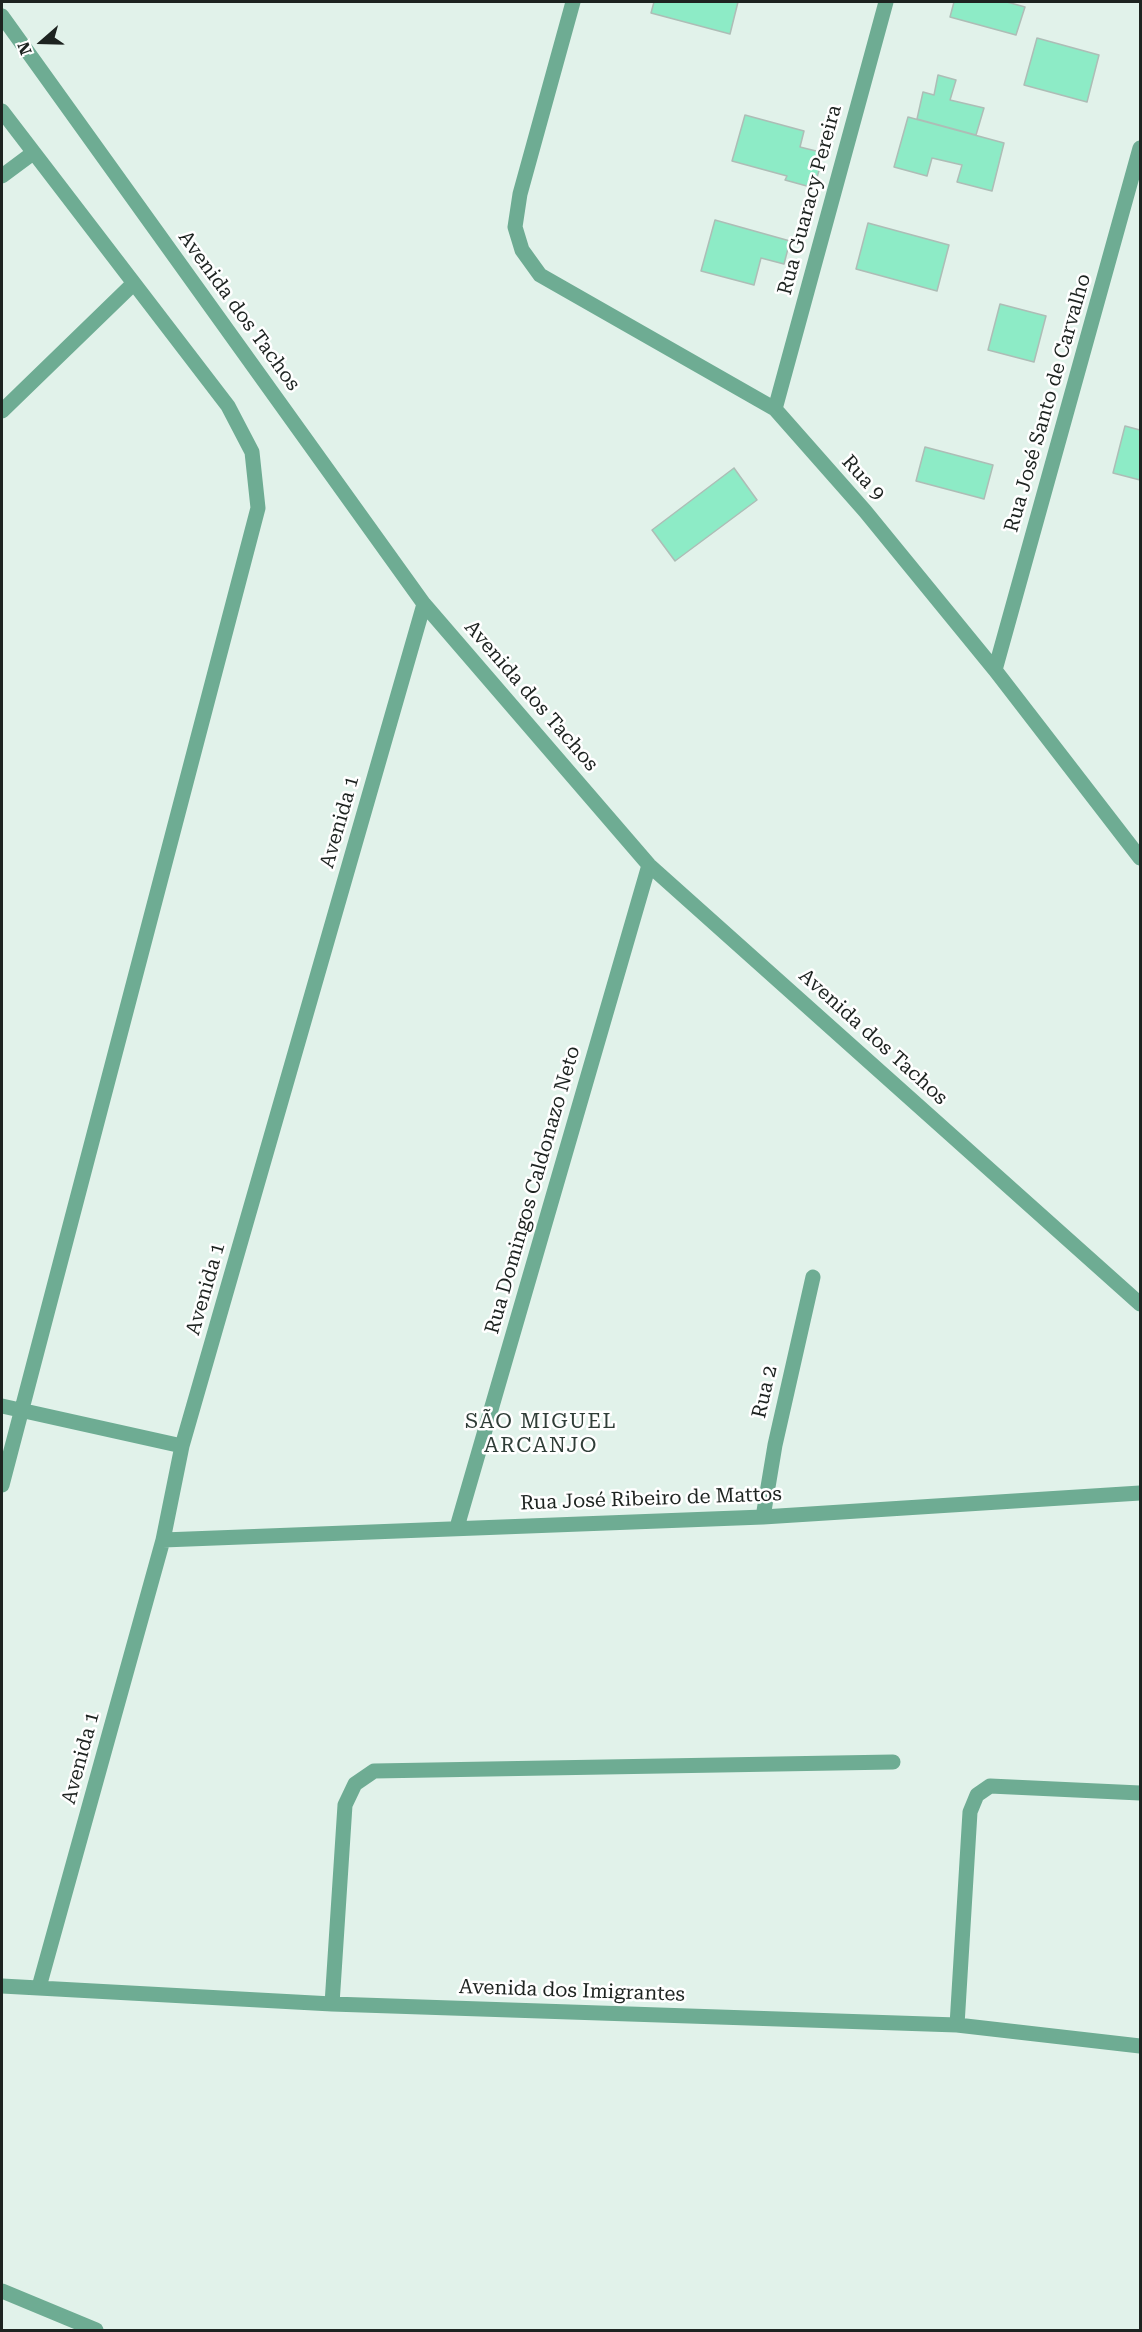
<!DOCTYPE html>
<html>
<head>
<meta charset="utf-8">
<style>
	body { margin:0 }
	#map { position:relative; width:1142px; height:2332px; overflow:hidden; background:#e1f2ea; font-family:"Roboto Serif",serif }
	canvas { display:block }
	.frame { position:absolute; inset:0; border:3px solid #1d2320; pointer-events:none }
	.north { position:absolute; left:12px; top:12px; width:60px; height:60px; -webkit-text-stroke:4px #fff; paint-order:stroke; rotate:250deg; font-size:16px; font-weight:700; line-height:24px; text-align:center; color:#1d2320 }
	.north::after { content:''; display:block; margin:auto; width:21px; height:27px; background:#1d2320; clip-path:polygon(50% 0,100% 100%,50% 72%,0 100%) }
</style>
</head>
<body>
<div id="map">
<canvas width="1142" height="2332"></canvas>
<div class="frame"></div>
<div class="north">N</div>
</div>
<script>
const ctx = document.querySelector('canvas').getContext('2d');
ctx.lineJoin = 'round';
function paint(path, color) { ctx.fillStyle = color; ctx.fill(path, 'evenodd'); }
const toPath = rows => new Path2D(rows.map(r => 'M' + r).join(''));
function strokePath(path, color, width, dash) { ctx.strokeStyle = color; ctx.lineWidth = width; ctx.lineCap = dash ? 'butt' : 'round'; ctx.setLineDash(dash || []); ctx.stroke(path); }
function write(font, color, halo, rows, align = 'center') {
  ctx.font = font + ' "Roboto Serif",serif'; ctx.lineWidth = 5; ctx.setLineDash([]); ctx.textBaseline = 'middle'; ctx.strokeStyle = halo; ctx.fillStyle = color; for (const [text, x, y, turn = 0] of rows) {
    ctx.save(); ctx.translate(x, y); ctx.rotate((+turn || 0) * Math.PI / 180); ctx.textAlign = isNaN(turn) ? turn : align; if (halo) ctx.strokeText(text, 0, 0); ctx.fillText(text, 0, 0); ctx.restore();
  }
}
const building = toPath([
	[654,2,738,2,730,34,651,13,654,2],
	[954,2,1007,2,1025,7,1016,35,950,17,954,2],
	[1037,38,1099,55,1087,102,1024,85,1037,38],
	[938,75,956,80,950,100,984,108,976,135,917,119,923,92,934,95,938,75],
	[745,115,804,131,800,147,824,153,814,188,785,180,787,176,732,161,745,115],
	[908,117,1004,143,992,191,957,182,962,165,932,158,927,176,894,167,908,117],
	[715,220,790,241,784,264,761,258,754,285,701,271,715,220],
	[868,223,949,245,937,291,856,269,868,223],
	[1000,304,1046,316,1034,362,988,350,1000,304],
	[1125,426,1140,430,1140,480,1113,473,1125,426],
	[925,447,993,465,984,499,916,481,925,447],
	[734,468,757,500,675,561,652,530,734,468]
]);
const minor = toPath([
	[573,2,520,194,515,227,522,250,540,275,775,409,865,511,995,670,1140,858],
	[2,16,424,604,649,865,1140,1304],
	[2,111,228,406,252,452,258,508,2,1485],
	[2,176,33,153],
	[775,409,886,2],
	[2,411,133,284],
	[995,670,1140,148],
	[2,1406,182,1446],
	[763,1517,775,1445,813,1277],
	[457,1527,649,865],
	[163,1540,763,1517,1140,1493],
	[2,1986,332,2004,957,2025,1140,2046],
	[39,1987,163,1540,182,1446,424,604],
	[332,2004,345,1805,355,1784,374,1771,893,1762],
	[957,2025,970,1812,977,1795,990,1786,1140,1793],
	[2,2291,96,2330]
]);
const streetNames = [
	["Rua Guaracy Pereira",810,200,-75],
	["Avenida dos Tachos",239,311,54],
	["Rua José Santo de Carvalho",1048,403,-74],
	["Rua 9",863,478,48],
	["Avenida dos Tachos",531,696,49],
	["Avenida 1",340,822,-74],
	["Avenida dos Tachos",873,1037,42],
	["Rua Domingos Caldonazo Neto",533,1190,-74],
	["Avenida 1",206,1289,-74],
	["Rua 2",765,1392,-77],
	["Rua José Ribeiro de Mattos",651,1499,-2],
	["Avenida 1",81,1758,-75],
	["Avenida dos Imigrantes",572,1991,2]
];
const neighbourhoodNames = [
	["SÃO MIGUEL",541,1422],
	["ARCANJO",541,1446]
];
paint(building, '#8debc6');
strokePath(building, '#adbdb6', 1.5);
strokePath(minor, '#6eac93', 15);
write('20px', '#1d2320', '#fff', streetNames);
ctx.letterSpacing = '1.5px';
write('21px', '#2f3d37', '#fff', neighbourhoodNames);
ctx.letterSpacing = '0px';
</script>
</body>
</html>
